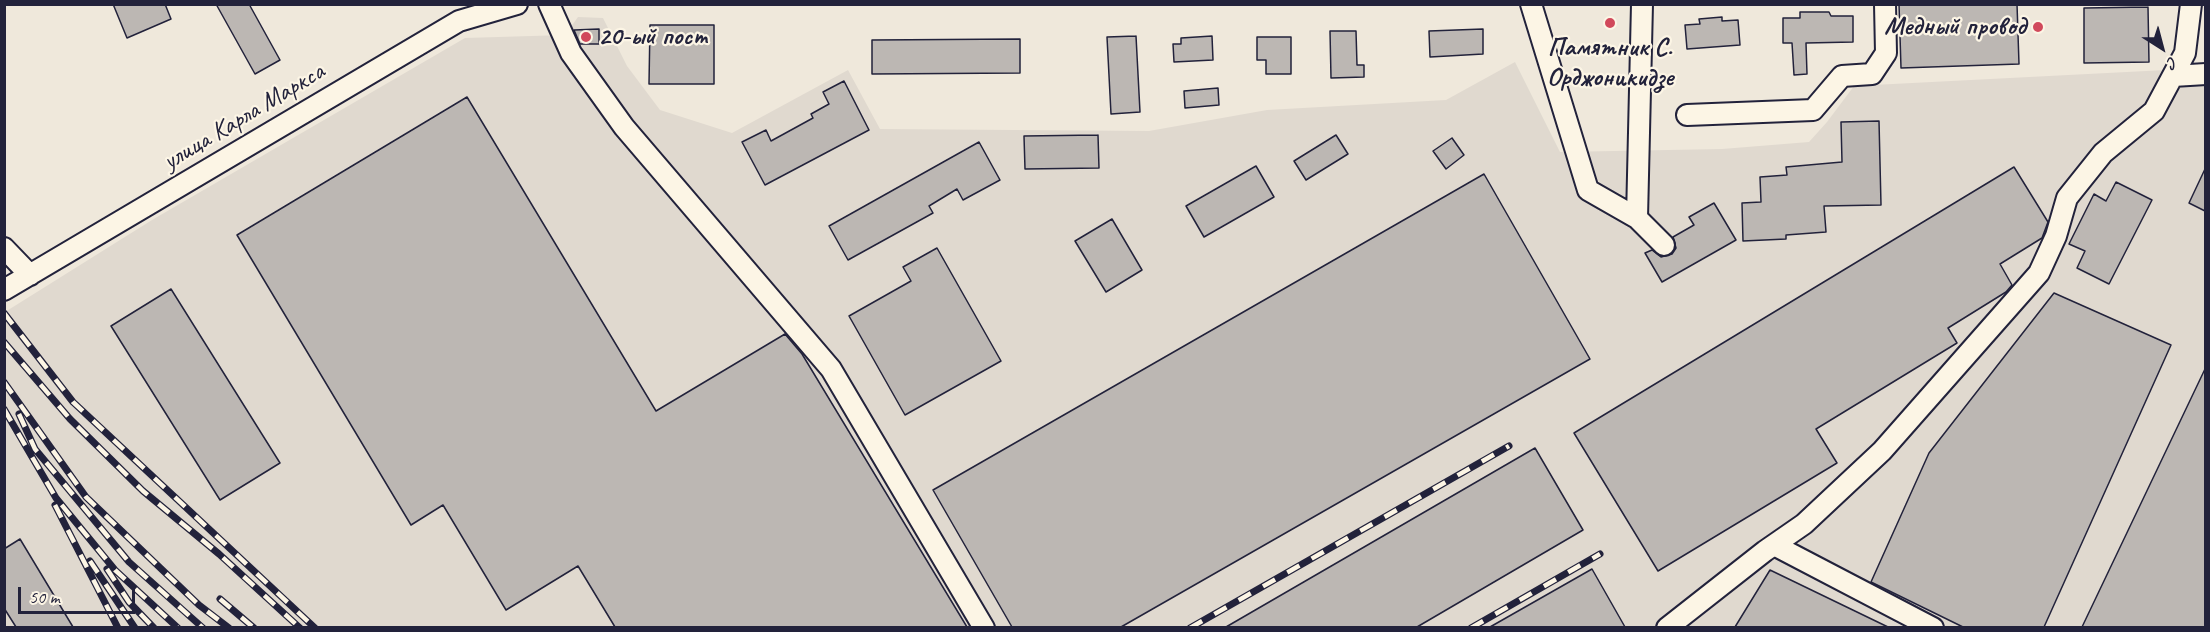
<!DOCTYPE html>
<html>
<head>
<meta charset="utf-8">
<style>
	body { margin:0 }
	#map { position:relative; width:2210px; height:632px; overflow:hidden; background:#efe8db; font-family:Caveat,sans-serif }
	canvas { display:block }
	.frame { position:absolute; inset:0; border:6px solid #22223b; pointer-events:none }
	.north { position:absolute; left:2132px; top:18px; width:60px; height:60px; -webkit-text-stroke:4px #fcf5e5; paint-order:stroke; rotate:144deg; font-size:16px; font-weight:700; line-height:24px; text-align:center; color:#22223b }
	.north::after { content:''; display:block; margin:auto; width:21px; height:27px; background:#22223b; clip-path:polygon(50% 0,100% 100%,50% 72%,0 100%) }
	.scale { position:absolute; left:18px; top:587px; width:117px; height:27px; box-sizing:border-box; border:3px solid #22223b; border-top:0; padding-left:8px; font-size:18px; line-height:21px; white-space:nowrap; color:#22223b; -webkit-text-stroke:4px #fcf5e5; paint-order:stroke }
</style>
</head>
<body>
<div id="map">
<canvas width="2210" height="632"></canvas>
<div class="frame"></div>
<div class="north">С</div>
<div class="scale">50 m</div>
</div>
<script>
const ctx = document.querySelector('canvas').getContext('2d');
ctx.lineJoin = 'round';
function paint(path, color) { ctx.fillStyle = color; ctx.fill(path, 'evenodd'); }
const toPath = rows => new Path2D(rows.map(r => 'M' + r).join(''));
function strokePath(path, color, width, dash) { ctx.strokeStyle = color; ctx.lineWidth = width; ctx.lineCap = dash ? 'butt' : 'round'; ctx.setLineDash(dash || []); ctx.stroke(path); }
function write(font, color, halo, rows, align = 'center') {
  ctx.font = font + ' Caveat,sans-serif'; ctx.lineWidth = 4.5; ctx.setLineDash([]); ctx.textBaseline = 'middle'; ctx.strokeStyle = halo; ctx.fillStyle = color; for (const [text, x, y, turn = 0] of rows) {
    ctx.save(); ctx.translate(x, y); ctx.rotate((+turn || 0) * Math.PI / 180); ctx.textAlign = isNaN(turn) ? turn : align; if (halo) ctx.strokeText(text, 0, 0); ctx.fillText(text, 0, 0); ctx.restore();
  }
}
const built = toPath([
	[578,17,603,18,627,66,660,110,732,133,848,70,880,129,1149,131,1267,110,1446,100,1515,62,1560,152,1722,149,1809,142,1827,122,1854,86,2205,68,2205,627,5,628,5,312,152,220,465,38,565,35]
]);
const building = toPath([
	[113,4,165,4,171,19,127,38,113,4],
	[216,4,249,4,280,60,255,74,216,4],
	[1899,4,2017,4,2019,64,1901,68,1899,4],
	[2148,7,2149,62,2084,63,2084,8,2148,7],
	[1800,12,1829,12,1831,16,1853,16,1853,42,1806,43,1807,74,1794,75,1792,43,1783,43,1783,18,1800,18,1800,12],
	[1722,17,1722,21,1738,20,1740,45,1687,49,1685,25,1700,24,1699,19,1722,17],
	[650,25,714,25,714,84,649,84,650,25],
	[599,29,599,44,580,44,574,30,599,29],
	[1483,29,1483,54,1430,57,1429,31,1483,29],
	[1330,31,1356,31,1357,65,1364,65,1364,77,1331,78,1330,31],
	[1136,36,1140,112,1111,114,1107,37,1136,36],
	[1212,36,1213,60,1174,62,1173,44,1181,44,1181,38,1212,36],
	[1257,37,1291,37,1291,74,1266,74,1266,60,1257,60,1257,37],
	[1020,39,1020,73,872,74,872,40,1020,39],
	[844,81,869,130,765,185,742,142,766,130,771,141,813,118,811,114,829,104,823,92,844,81],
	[1218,88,1219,105,1185,108,1184,91,1218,88],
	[467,97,656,411,785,334,802,354,967,627,615,627,578,566,506,610,443,505,411,525,237,235,467,97],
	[1879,121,1881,205,1824,206,1826,232,1786,235,1786,239,1743,241,1742,203,1761,202,1760,177,1787,175,1786,167,1842,162,1841,122,1879,121],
	[1098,135,1099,168,1025,169,1024,136,1098,135],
	[1336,135,1348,154,1306,180,1294,161,1336,135],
	[1452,138,1464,155,1446,169,1433,151,1452,138],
	[979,142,1000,180,963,200,957,189,929,206,933,213,848,260,829,226,979,142],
	[1256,166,1274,197,1204,237,1186,206,1256,166],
	[2014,167,2048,222,2042,238,2000,264,2012,285,2006,292,1948,328,1957,343,1816,429,1837,463,1658,571,1574,433,2014,167],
	[2205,169,2205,211,2189,203,2205,169],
	[1484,174,1590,359,1121,627,1012,627,933,490,1484,174],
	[2116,182,2152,200,2109,284,2077,268,2085,251,2069,244,2094,194,2106,201,2116,182],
	[1714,203,1736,240,1662,282,1645,253,1652,250,1661,257,1672,254,1676,248,1673,237,1694,225,1689,217,1714,203],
	[1112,219,1142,270,1106,292,1075,241,1112,219],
	[937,248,1001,361,905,415,849,316,911,281,903,267,937,248],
	[171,289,280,463,220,500,111,326,171,289],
	[2054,293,2171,345,2044,627,1963,627,1871,582,1929,453,2054,293],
	[2205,369,2205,627,2082,627,2205,369],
	[1535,448,1583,530,1417,627,1226,627,1535,448],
	[20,539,73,627,16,627,4,608,4,549,20,539],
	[1592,569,1625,627,1490,627,1592,569],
	[1770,570,1888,627,1735,627,1770,570]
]);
const minor = toPath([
	[549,4,571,53,624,127,831,369,984,628],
	[1531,4,1588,190,1637,218],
	[1642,4,1637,218,1664,245],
	[2173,76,2206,74],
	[1687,115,1813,110,1842,76,1872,74,1886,53,1885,4],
	[4,248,30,275],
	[4,290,459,21,517,4],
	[1774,545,1933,628],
	[1667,628,1765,551,1804,524,1882,451,2039,273,2056,236,2067,198,2103,153,2154,111,2185,53,2191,4]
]);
const rail = toPath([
	[4,313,73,402,315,628],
	[4,342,70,419,143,491,219,554,300,628],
	[4,382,86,497,199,605,229,628],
	[4,409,56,498,115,570,178,628],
	[19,414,35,449,129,562,203,628],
	[55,505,118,628],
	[90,561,135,628],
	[107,569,129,602,154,628],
	[220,599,254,628],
	[1190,628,1509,446],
	[1471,628,1600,554]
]);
const markers = [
	[1610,23,6,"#d1495b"],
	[2038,27,6,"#d1495b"],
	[586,37,6,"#d1495b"]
];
const poiNames = [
	["Медный провод",2026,27],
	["20-ый пост",598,37,"left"],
	["Памятник С.",1610,48,"center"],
	["Орджоникидзе",1610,78,"center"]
];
const streetNames = [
	["улица Карла Маркса",244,117,-31]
];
paint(built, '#e0d9cf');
paint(building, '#bcb7b3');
strokePath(building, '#22223b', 1.5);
strokePath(minor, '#22223b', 24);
strokePath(minor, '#fcf5e5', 20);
strokePath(rail, '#22223b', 7);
strokePath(rail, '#fcf5e5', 4.5, [14]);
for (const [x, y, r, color] of markers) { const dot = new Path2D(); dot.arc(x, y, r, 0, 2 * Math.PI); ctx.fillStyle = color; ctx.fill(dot); strokePath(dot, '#fcf5e5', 2); }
write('bold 26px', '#22223b', '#fcf5e5', poiNames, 'right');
write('26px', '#22223b', '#fcf5e5', streetNames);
</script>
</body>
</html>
